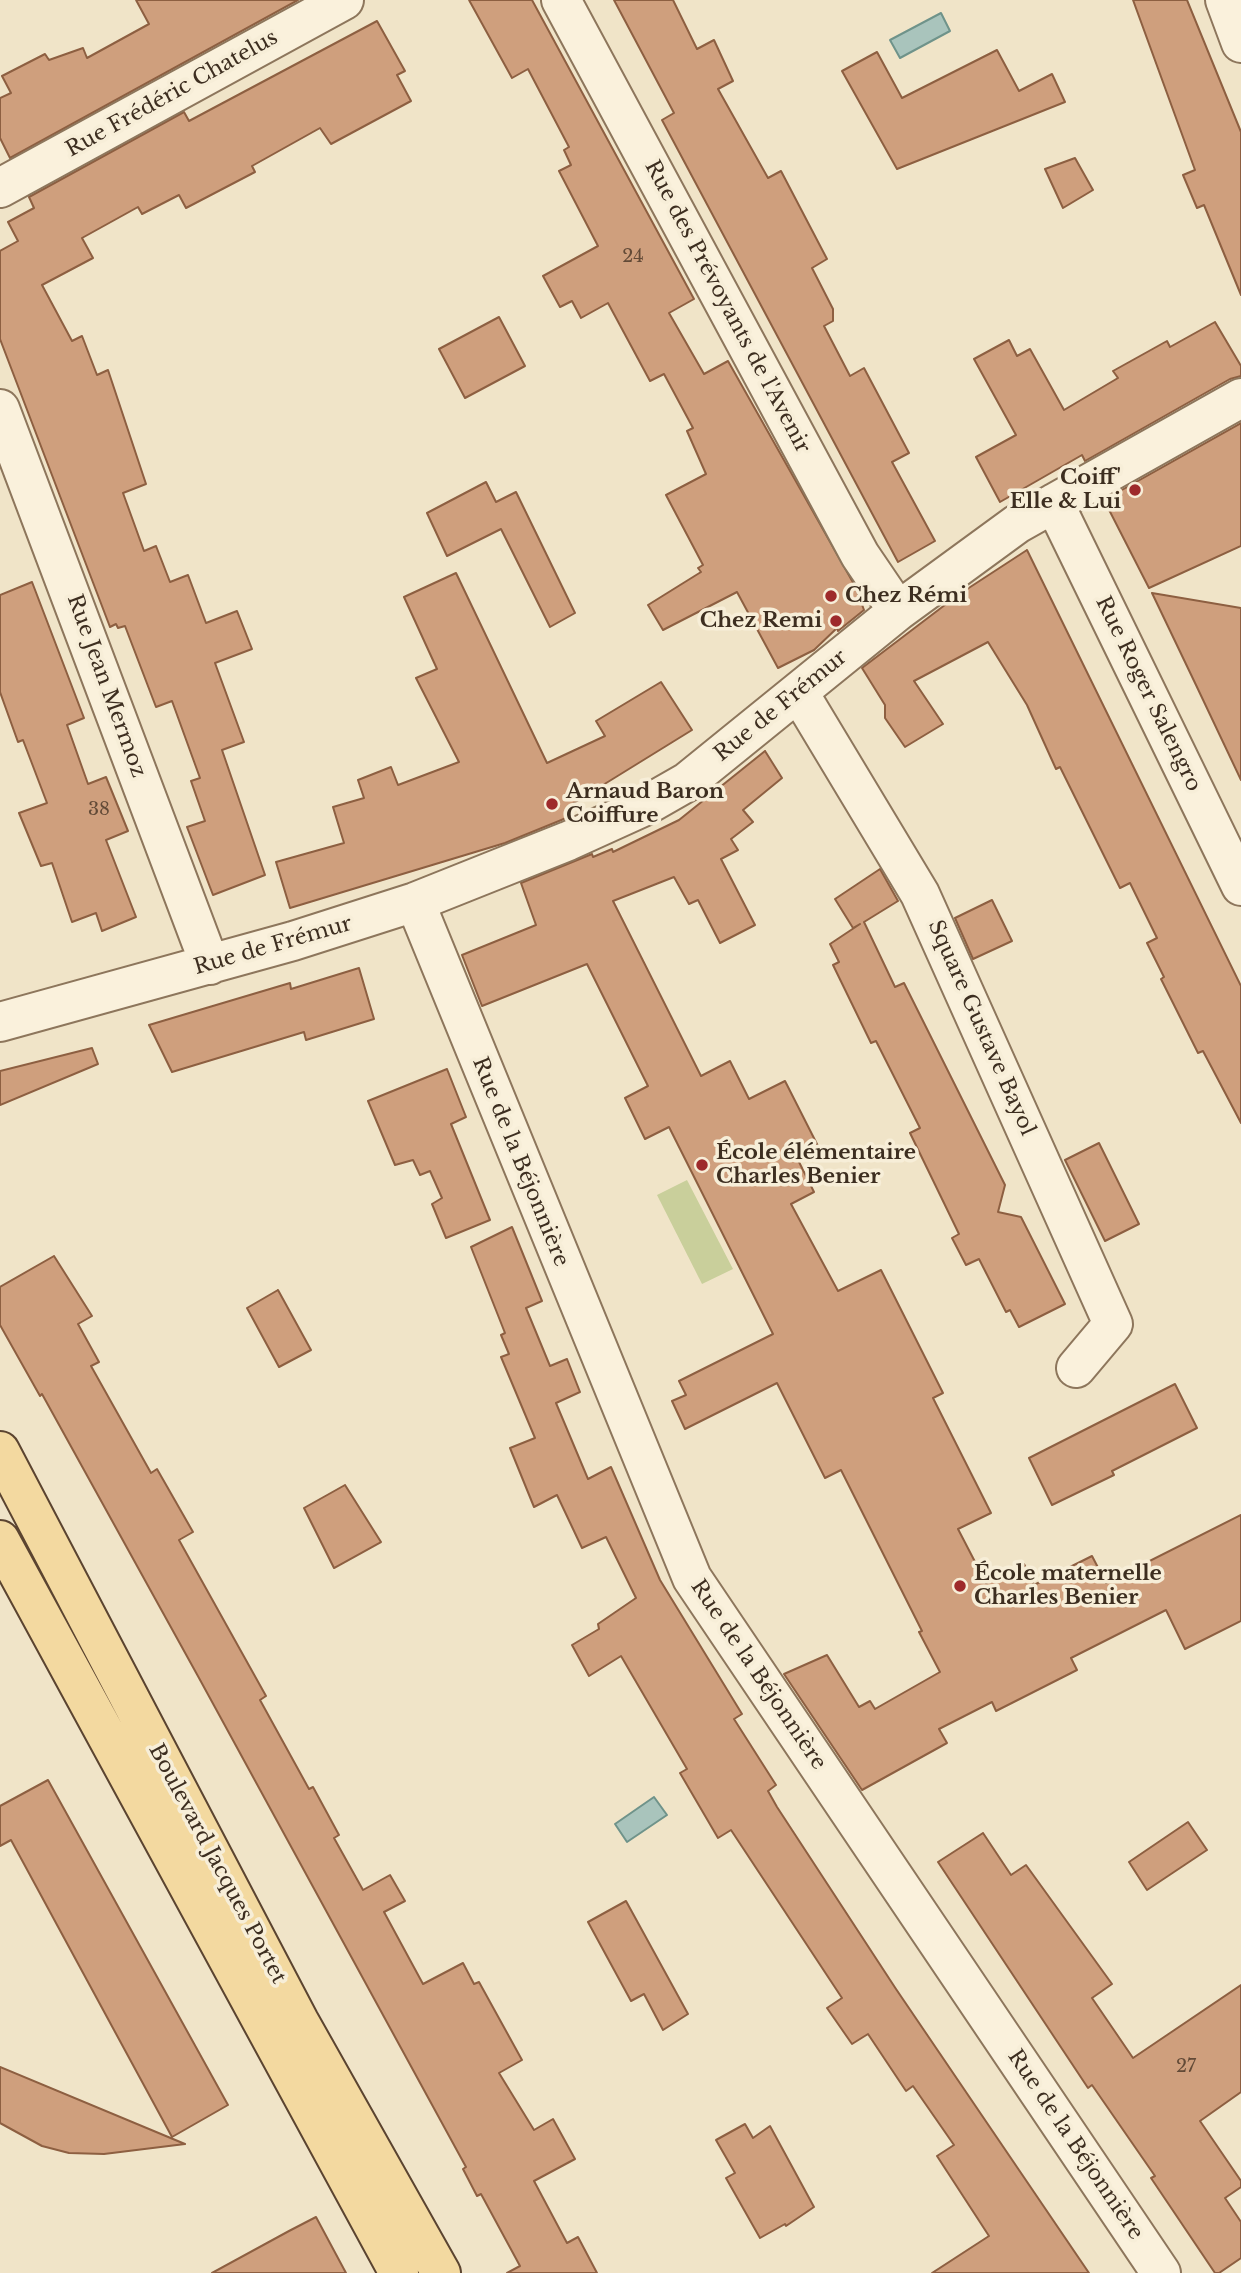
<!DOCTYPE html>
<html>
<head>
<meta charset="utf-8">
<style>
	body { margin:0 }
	canvas { display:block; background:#f0e4c8 }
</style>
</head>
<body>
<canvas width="1241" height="2273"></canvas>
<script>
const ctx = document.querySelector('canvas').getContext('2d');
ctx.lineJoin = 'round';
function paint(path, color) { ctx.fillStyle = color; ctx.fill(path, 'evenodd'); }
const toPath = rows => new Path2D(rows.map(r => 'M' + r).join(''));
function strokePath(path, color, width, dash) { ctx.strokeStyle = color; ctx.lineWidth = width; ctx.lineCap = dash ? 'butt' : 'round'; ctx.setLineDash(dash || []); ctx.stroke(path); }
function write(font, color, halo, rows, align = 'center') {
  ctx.font = font + ' "Libre Baskerville",serif'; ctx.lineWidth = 7; ctx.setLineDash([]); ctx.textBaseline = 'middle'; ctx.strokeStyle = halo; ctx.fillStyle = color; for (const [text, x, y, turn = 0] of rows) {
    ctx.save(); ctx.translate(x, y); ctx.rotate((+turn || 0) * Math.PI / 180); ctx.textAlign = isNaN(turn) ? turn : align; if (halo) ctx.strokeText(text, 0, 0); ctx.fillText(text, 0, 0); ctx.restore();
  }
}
const green = toPath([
	[687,1180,733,1269,702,1284,657,1195]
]);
const water = toPath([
	[941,13,950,31,900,58,890,40,941,13],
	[654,1797,667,1815,627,1842,615,1824,654,1797]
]);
const building = toPath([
	[136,0,298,0,10,158,0,138,0,98,11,93,2,76,45,54,49,60,83,48,87,58,149,24,136,0],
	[469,0,532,0,694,299,669,313,704,374,728,361,855,586,864,610,838,631,837,628,814,650,778,668,737,592,663,630,648,605,701,572,698,568,703,565,666,495,706,474,687,431,693,428,664,374,650,381,608,303,581,318,572,301,560,307,543,276,598,246,559,171,571,165,564,150,569,147,528,69,512,78,469,0],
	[614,0,673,0,697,49,714,40,733,81,718,89,768,178,781,171,827,259,812,268,833,309,833,321,824,326,850,376,864,368,909,453,892,462,935,541,898,562,662,120,674,113,614,0],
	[1133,0,1187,0,1241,132,1241,295,1204,205,1197,208,1183,175,1195,170,1133,0],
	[377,21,405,71,397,75,411,101,331,144,320,128,252,166,255,172,186,208,179,195,142,214,138,207,82,238,93,258,42,285,72,341,82,336,97,375,108,370,146,484,123,493,144,551,156,546,170,582,188,575,206,623,237,611,252,649,215,663,244,742,222,750,265,875,213,895,187,827,205,821,191,781,200,778,172,701,156,707,125,626,118,628,116,624,110,627,0,339,0,251,18,241,8,222,34,208,29,197,184,112,189,121,377,21],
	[997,50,1019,91,1052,74,1065,102,897,169,842,71,877,52,902,98,997,50],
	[1075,158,1093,190,1063,208,1045,169,1075,158],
	[499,317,525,366,465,398,439,349,499,317],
	[1215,322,1241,366,1241,376,1230,379,1085,461,1082,455,1000,502,976,457,1016,435,974,359,1009,340,1017,356,1030,349,1064,410,1118,378,1113,371,1167,341,1170,347,1215,322],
	[1241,423,1241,546,1149,588,1104,500,1241,423],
	[486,482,496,502,516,492,575,613,550,627,501,529,447,556,427,513,486,482],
	[1027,550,1241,986,1241,1123,1203,1051,1198,1053,1161,979,1164,977,1147,943,1157,938,1130,883,1120,888,1060,767,1056,769,1027,705,988,642,914,681,943,724,905,747,885,718,885,705,862,668,958,595,1027,550],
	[456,573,547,763,605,736,596,721,661,682,692,730,569,806,573,815,559,821,505,843,290,908,276,862,344,843,333,807,364,798,358,780,391,767,398,785,459,762,416,678,437,669,404,597,456,573],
	[32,582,84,718,67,725,88,784,106,777,128,831,106,840,136,917,102,931,96,913,72,922,52,863,41,866,19,813,47,803,23,740,18,742,0,692,0,595,32,582],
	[1152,593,1241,608,1241,780,1196,685,1152,593],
	[765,751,782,778,743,810,753,822,731,839,738,850,721,859,755,925,720,943,698,900,689,904,674,877,613,901,701,1076,730,1061,749,1099,785,1081,820,1150,798,1160,814,1192,791,1204,838,1291,881,1270,943,1393,933,1398,991,1513,958,1529,986,1583,1024,1564,1034,1585,1092,1556,1106,1583,1241,1515,1241,1621,1185,1649,1166,1610,1071,1658,1077,1670,996,1711,992,1702,939,1729,947,1743,862,1790,784,1674,827,1655,859,1707,870,1701,875,1709,940,1672,919,1632,922,1631,841,1470,825,1478,777,1383,685,1429,672,1401,686,1395,679,1381,773,1334,669,1127,645,1139,625,1098,648,1086,587,964,482,1006,462,955,536,925,521,883,592,854,593,857,612,849,613,852,679,820,765,751],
	[880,869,898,901,864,922,895,987,904,983,1005,1185,998,1212,1021,1217,1065,1304,1019,1327,1010,1310,1006,1312,979,1259,966,1265,952,1238,959,1234,910,1133,920,1128,876,1041,871,1043,833,965,839,962,830,944,860,924,853,928,835,899,880,869],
	[992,900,1012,941,973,959,955,918,992,900],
	[359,968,374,1019,306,1040,304,1032,172,1072,149,1025,290,983,291,989,359,968],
	[92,1048,98,1064,0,1105,0,1071,92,1048],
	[447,1069,466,1117,451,1124,490,1220,446,1238,432,1204,442,1198,430,1171,420,1175,413,1160,395,1165,368,1101,447,1069],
	[1099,1143,1139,1224,1105,1241,1065,1160,1099,1143],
	[512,1227,542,1301,526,1308,550,1366,567,1359,580,1392,556,1403,588,1479,611,1467,660,1580,742,1714,734,1719,776,1785,768,1791,777,1807,896,1989,1089,2273,932,2273,989,2236,937,2156,954,2145,913,2086,906,2091,868,2034,852,2044,827,2008,842,1998,731,1830,718,1838,680,1773,687,1769,621,1656,589,1676,572,1645,599,1629,598,1624,636,1598,606,1537,582,1548,557,1495,534,1507,510,1448,535,1438,501,1357,509,1354,501,1335,505,1333,471,1247,512,1227],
	[54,1256,92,1316,78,1324,99,1362,91,1366,151,1473,157,1469,193,1532,179,1540,266,1696,260,1700,309,1789,313,1787,339,1835,334,1838,363,1890,390,1875,405,1901,384,1912,423,1984,463,1963,474,1984,479,1982,522,2060,499,2073,534,2130,553,2119,575,2159,534,2181,567,2243,578,2237,597,2273,507,2273,520,2266,481,2194,477,2196,463,2169,466,2167,199,1678,42,1394,40,1396,0,1325,0,1287,54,1256],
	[278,1290,311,1350,279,1367,247,1308,278,1290],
	[1175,1384,1197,1428,1112,1471,1114,1475,1052,1505,1029,1458,1175,1384],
	[345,1485,381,1542,334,1568,304,1508,345,1485],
	[48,1780,228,2105,172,2137,11,1840,0,1846,0,1806,48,1780],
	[1188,1822,1207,1850,1147,1890,1129,1862,1188,1822],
	[983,1833,1011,1875,1026,1865,1112,1984,1092,1998,1133,2058,1241,1985,1241,2092,1200,2121,1241,2181,1241,2187,1225,2198,1241,2222,1241,2258,1219,2273,1215,2273,1151,2178,1155,2176,1092,2085,1088,2088,938,1862,983,1833],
	[626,1901,688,2014,663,2030,644,1994,631,2001,588,1922,626,1901],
	[0,2067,185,2144,104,2154,69,2153,42,2146,0,2123,0,2067],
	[745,2124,753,2138,770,2126,814,2207,786,2226,785,2224,760,2238,726,2178,735,2173,716,2140,745,2124],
	[316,2217,346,2273,212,2273,289,2231,316,2217]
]);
const street = toPath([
	[561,0,860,555,898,611],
	[1225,0,1241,43],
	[0,188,344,0],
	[0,409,210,965],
	[1054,503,1241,886],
	[799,693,920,894,1113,1324,1076,1368],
	[415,902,692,1578,1161,2273],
	[0,1022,293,941,415,902,568,841,645,806,687,782,898,611,1017,524,1241,398]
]);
const primary = toPath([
	[0,1451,299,2021,441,2273],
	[0,1540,399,2273]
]);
const markers = [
	[1135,490,7,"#9e2a2b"],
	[831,596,7,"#9e2a2b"],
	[836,621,7,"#9e2a2b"],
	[552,804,7,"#9e2a2b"],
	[702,1165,7,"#9e2a2b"],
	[960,1586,7,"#9e2a2b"]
];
const numberNames = [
	["24",633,257],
	["38",99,810],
	["27",1186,2067]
];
const streetNames = [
	["Rue Frédéric Chatelus",172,94,-29],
	["Rue des Prévoyants de l'Avenir",727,307,62],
	["Rue Jean Mermoz",106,686,70],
	["Rue Roger Salengro",1148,694,64],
	["Rue de Frémur",781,706,-39],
	["Rue de Frémur",273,946,-16],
	["Square Gustave Bayol",981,1028,66],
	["Rue de la Béjonnière",520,1162,68],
	["Rue de la Béjonnière",758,1675,56],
	["Boulevard Jacques Portet",217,1864,62],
	["Rue de la Béjonnière",1075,2145,56]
];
const poiNames = [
	["Coiff'",1121,478,"right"],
	["Elle & Lui",1121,502,"right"],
	["Chez Rémi",845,596],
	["Chez Remi",822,621,"right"],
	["Arnaud Baron",566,792],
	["Coiffure",566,816],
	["École élémentaire",716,1153],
	["Charles Benier",716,1177],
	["École maternelle",974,1574],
	["Charles Benier",974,1598]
];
paint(green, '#c9cf9b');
paint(water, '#a9c4bc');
strokePath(water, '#6f938a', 2);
paint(building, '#cf9f7d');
strokePath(building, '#8d5f41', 2);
strokePath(street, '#8d765c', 42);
strokePath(primary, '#5b4430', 42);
strokePath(street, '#faf1dc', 38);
strokePath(primary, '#f3d9a0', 38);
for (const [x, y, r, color] of markers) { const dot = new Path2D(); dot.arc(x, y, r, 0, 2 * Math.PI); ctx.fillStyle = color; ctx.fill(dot); strokePath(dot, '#f7eed8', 2.5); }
write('18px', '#624a37', null, numberNames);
write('21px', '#3d2e20', '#f7eed8', streetNames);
write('bold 21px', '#3d2e20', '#f7eed8', poiNames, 'left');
</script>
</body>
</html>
